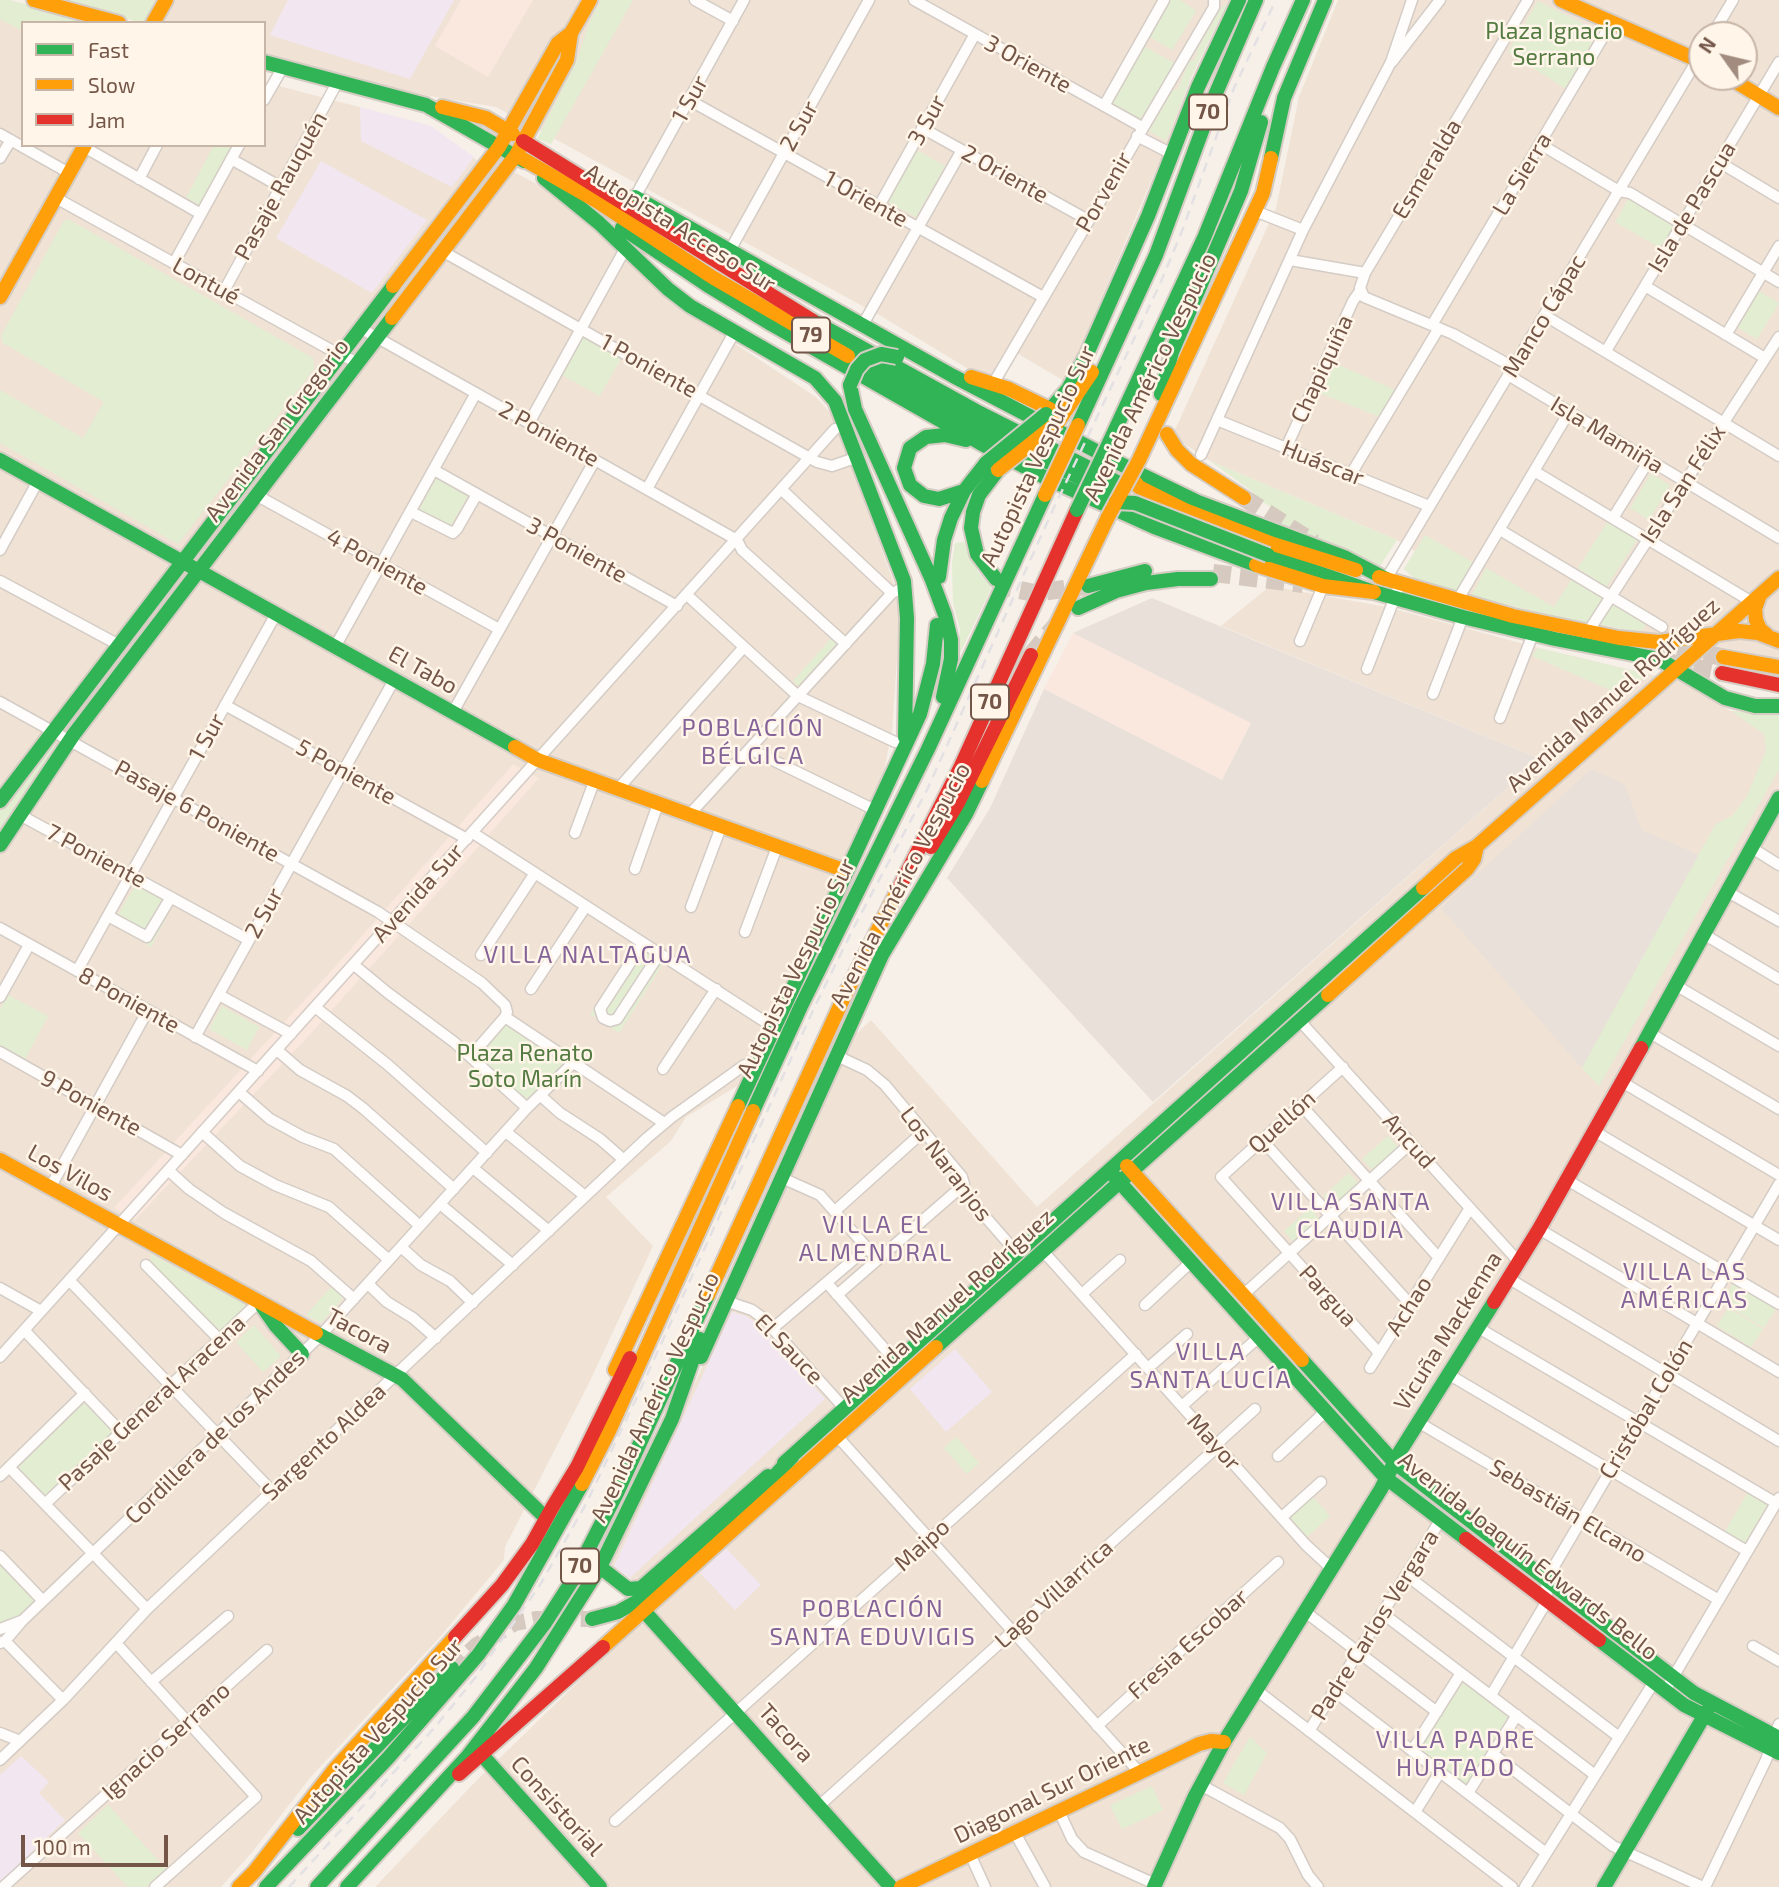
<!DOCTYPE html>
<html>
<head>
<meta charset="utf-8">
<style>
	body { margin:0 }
	#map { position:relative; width:1779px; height:1887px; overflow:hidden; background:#f6f0e8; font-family:"Exo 2",sans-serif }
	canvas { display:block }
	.legend { position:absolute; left:21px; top:21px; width:245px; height:126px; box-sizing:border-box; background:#fff5e8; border:2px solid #c7b5a8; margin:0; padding:9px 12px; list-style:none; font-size:21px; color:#745648 }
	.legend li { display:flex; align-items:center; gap:14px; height:35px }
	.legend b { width:35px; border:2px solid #c7b5a8 }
	.north { position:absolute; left:1688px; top:21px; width:70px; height:70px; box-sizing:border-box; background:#fff5e8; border:2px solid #c7b5a8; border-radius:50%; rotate:304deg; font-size:19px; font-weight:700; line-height:28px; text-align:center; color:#745648 }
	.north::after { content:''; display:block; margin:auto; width:24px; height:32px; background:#a28c80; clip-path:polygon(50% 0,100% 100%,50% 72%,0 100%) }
	.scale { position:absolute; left:21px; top:1835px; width:147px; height:32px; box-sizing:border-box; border:4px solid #745648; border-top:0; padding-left:9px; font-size:21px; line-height:24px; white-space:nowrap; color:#745648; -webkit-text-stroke:5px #fff5e8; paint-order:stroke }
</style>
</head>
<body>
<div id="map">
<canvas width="1779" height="1887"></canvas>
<ul class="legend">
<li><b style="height:9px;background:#30b455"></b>Fast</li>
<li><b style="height:9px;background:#ff9f0a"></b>Slow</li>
<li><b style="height:9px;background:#e5322d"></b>Jam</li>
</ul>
<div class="north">N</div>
<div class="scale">100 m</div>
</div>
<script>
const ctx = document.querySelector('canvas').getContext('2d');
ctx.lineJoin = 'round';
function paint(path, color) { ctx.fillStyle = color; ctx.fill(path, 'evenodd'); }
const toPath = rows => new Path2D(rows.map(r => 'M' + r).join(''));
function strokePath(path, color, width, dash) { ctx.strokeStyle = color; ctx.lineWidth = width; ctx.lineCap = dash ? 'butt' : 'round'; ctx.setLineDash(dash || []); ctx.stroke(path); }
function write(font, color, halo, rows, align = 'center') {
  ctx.font = font + ' "Exo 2",sans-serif'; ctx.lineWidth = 5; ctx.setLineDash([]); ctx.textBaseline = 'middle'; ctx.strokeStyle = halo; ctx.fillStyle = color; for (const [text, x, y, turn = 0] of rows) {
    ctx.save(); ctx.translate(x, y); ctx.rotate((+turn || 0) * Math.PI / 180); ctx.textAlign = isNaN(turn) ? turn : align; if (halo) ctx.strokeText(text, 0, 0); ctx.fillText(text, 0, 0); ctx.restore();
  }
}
const residential = toPath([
	[0,0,10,0,23,23,23,145,264,145,264,82,431,126,506,182,514,172,552,192,681,308,816,397,834,417,901,603,892,730,883,776,737,1086,686,1117,671,1141,606,1197,653,1246,589,1383,505,1547,504,1560,439,1638,310,1778,253,1851,221,1887,0,1887],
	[74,0,1229,0,1192,75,1160,160,1066,382,1008,348,990,382,881,316,496,107,393,90,264,53,264,23,159,23],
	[1338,0,1779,0,1779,658,1549,615,1471,596,1414,578,1404,569,1415,551,1397,540,1210,461,1183,443,1174,432,1276,208,1299,97],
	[1702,35,1744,35,1744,77,1702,77],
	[1270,586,1387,607,1535,647,1681,682,1731,711,1779,714,1779,1887,375,1887,477,1780,644,1618,636,1582,610,1564,728,1312,854,1036,871,1020,1037,1207,1540,759,1221,626]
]);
const commercial = toPath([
	[461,0,533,0,488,77,435,46],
	[1073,633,1251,723,1222,780,1044,689],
	[513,764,539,778,449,880,304,1041,135,1220,114,1208,332,970]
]);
const industrial = toPath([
	[1152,598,1540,759,1153,1102,947,878,990,808,1044,689,1222,780,1251,723,1073,633],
	[1591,769,1624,784,1642,830,1699,855,1582,1068,1441,908]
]);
const education = toPath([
	[288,0,454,0,410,79,270,35],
	[360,107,431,126,474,157,452,187,361,141],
	[321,161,427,220,372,293,276,238],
	[732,1312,746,1316,759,1325,825,1399,630,1578,614,1566],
	[955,1349,992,1392,946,1432,910,1389],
	[726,1548,761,1585,735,1610,700,1573],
	[21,1756,49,1782,39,1793,65,1820,0,1882,0,1775]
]);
const green = toPath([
	[0,0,10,0,99,23,23,23,23,31,0,19],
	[59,0,152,0,155,2,145,23,142,23],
	[601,0,633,0,551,144,537,139,577,60,590,21],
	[1169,0,1180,0,1196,11,1172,50,1148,36],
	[1538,1,1598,31,1566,89,1508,52],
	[1228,2,1192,75,1166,141,1149,131,1173,90,1178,89,1189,61,1194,60,1198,53,1196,51,1221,8],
	[1142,45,1176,64,1139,121,1110,103],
	[214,145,234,145,201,206,186,198],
	[915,149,945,166,916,217,886,201],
	[1629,198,1676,226,1662,249,1615,222],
	[68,219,313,358,314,369,178,544,0,443,0,390,83,438,104,402,3,343,1,336,63,222],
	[1757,290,1779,303,1757,339,1735,326],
	[583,337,621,358,600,396,562,375],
	[1332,362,1395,390,1380,417,1317,392],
	[1210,461,1397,540,1380,566,1279,526,1283,514,1256,498,1253,492],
	[1651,474,1670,485,1649,520,1630,508],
	[436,478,468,496,450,527,419,510],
	[1608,521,1637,540,1606,587,1578,568],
	[1425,535,1476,564,1460,593,1414,578,1404,569],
	[964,542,978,572,992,587,958,657,960,629,953,603,952,563,955,543],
	[1486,568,1554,607,1572,578,1647,624,1640,632,1549,615,1471,596],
	[834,635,844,645,802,690,793,681],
	[1538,648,1646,674,1624,696,1532,656],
	[1731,711,1779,714,1779,769,1599,1086,1582,1068,1715,825,1733,815,1747,796,1766,751,1764,734],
	[52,745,57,748,0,838,0,811,48,747],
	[135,886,138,886,173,905,151,947,112,925],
	[634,945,663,964,619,1033,590,1014],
	[8,995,48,1016,25,1059,0,1046,0,1009],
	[222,1006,259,1027,247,1050,209,1029],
	[507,1023,568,1065,540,1094,527,1099,480,1060,479,1050],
	[1388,1136,1398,1147,1372,1170,1362,1159],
	[1349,1173,1359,1184,1333,1207,1323,1196],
	[1310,1208,1320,1220,1294,1243,1284,1231],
	[151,1254,245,1304,246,1308,218,1334,150,1262],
	[1735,1281,1777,1307,1764,1328,1721,1302],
	[332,1286,346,1295,321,1323,306,1315],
	[1728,1308,1763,1329,1751,1347,1717,1326],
	[254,1325,281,1356,263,1372,236,1342],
	[84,1401,114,1432,45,1498,15,1467],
	[956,1437,979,1463,967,1474,944,1448],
	[1749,1490,1769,1502,1744,1545,1724,1533],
	[1313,1497,1330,1516,1307,1537,1290,1518],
	[0,1563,36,1600,18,1617,0,1624],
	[1463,1683,1511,1717,1468,1788,1418,1752],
	[1250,1737,1267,1753,1244,1795,1223,1783],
	[1152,1786,1163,1810,1122,1829,1110,1805],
	[108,1805,166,1869,147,1887,128,1887,78,1833]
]);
const primaryTunnel = toPath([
	[452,1668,477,1645,515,1623,536,1619,592,1619]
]);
const highwayTunnel = toPath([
	[1244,498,1314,543],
	[1213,573,1303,584],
	[996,579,1010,588,1034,593,1086,586],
	[1651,643,1723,657],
	[1031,655,1058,623],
	[1667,662,1722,673]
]);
const street = toPath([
	[695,0,733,21],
	[914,0,1142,127],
	[1712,35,1733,0],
	[1392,62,1440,0],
	[264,100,283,67],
	[689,100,1043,297],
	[1104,106,1164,0],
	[922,128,1088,220],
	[0,134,69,173],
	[1137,136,1172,154],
	[1540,144,1619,191,1630,193,1779,282],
	[84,147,201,214],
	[0,158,11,140],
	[231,159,281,187],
	[1719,162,1779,198],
	[139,179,157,145],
	[635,197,744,0],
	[56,198,340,355,357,362],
	[879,206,975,34],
	[1255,211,1303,230],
	[442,251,817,462,832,466,858,457],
	[729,252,869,0],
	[1290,260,1365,273],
	[174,263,239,145],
	[1645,286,1765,358],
	[224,291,338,81],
	[1544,315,1779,456],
	[866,319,962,150],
	[1432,325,1612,22],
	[360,328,737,540,742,550,846,644],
	[1726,335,1779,246],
	[1606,351,1779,62],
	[1513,367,1453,334,1364,297,1360,288,1365,273,1528,0],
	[1508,375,1779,538],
	[993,384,1214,7,1214,0],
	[1217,420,1429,506],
	[529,423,625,249],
	[1286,448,1353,301,1360,291],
	[1201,455,1303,230,1391,62,1412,0],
	[434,470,677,606],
	[1534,471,1752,602],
	[1351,474,1439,328],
	[647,489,735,331],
	[782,490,892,593],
	[256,495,499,629],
	[411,512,453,533,457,529,477,494],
	[1613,518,1649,460],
	[1500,530,1662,627],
	[0,550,38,481],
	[1386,579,1702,52],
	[0,581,119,645],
	[687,595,798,696,895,742],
	[1457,601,1569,412],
	[1588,632,1779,337],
	[1300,641,1323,586],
	[335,647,476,393],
	[1367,669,1400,584],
	[1433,694,1463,617],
	[0,702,378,912,482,983,505,1005,507,1012,505,1017],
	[225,705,467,839],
	[453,712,595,460],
	[1500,718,1533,634],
	[750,749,875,810],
	[617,790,744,647],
	[20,815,249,940],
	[689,815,892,593,905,587],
	[473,833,773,1027],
	[575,833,594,782],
	[1752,848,1779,865],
	[635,869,658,804],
	[1728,892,1779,921],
	[691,907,721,827],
	[108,916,147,937,171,897],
	[0,928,258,1071],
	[745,932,777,847],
	[1705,935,1779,979],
	[643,943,600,1009,603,1018,610,1021,617,1019,660,953],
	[481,955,535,873],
	[354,965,388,993,454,1042,527,1108],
	[77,971,276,614],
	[1677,986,1779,1046],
	[531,989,586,906],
	[219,995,291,1034],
	[0,997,29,945],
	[315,1007,388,1065,487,1153],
	[505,1017,664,1123],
	[1299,1020,1519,1262],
	[1650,1033,1779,1109],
	[195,1037,394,680],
	[277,1050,300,1070,347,1096,364,1109,454,1189],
	[0,1052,182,1155],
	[471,1056,505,1017],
	[837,1056,867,1070,885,1085,962,1177,964,1184,960,1188],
	[1343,1067,1221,1177,1379,1353],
	[663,1069,716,989],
	[1622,1082,1779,1175],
	[239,1092,270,1119,303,1137,334,1149,420,1226],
	[541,1096,560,1113,600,1139,624,1160],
	[1301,1105,1439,1258],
	[1594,1131,1779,1240],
	[202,1132,240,1166,275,1185,329,1207,389,1260],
	[506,1132,585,1196],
	[1262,1140,1410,1304],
	[473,1168,549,1231],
	[168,1170,189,1189,224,1213,311,1261,354,1299],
	[782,1178,820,1195,877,1259],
	[1567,1180,1779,1304],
	[50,1188,148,1010],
	[960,1188,1017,1253],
	[440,1204,513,1265],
	[835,1211,924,1131],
	[1539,1229,1779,1372],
	[401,1247,421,1265,450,1281,473,1303],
	[1043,1251,1306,1545,1331,1568],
	[146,1265,219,1339],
	[1508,1278,1779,1441],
	[69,1280,272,1491],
	[827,1283,896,1362],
	[368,1284,387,1302,413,1318,436,1338],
	[0,1288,41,1311],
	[1082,1294,1120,1260],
	[837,1295,960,1188],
	[1243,1295,1411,1143],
	[726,1301,752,1310,763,1318,845,1409],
	[1145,1305,1191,1262],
	[1477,1327,1776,1503],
	[772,1329,867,1248],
	[24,1330,121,1432],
	[0,1357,835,429],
	[1148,1368,1187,1334],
	[1370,1368,1470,1208],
	[1448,1374,1747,1551],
	[1182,1406,1259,1337],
	[1418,1422,1719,1600],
	[837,1436,1140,1773],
	[1278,1456,1326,1411],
	[9,1467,147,1609],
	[0,1476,85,1393],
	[45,1504,259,1302],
	[1282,1517,1321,1482],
	[0,1556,43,1601],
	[1406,1575,1619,1737],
	[1304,1611,1437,1712],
	[1382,1613,1595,1775],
	[0,1629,21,1621],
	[5,1641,63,1700],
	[0,1643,5,1641,22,1621,320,1336,527,1108,573,1063],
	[116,1643,256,1797,155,1887],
	[1753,1646,1779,1661],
	[151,1682,228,1616],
	[1255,1689,1512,1887],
	[1334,1691,1546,1853],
	[1665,1691,1779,1498],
	[1491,1695,1547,1601,1546,1580,1779,1184],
	[1097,1726,1278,1562],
	[1309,1731,1441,1519],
	[0,1733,20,1741],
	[1412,1751,1461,1673],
	[1493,1754,1613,1846,1703,1887],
	[0,1760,63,1700,147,1609,647,1138,672,1117,743,1066,758,1060],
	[1201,1785,1280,1828,1290,1839,1308,1875,1318,1887],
	[1468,1793,1517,1715],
	[820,1805,1214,1450,1222,1439,1255,1409],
	[1059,1811,1072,1839,1084,1852,1155,1884],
	[1415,1812,1440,1772],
	[615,1821,1136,1354],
	[1015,1833,1045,1887],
	[970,1854,985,1887],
	[3,1887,267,1650],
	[1525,1887,1654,1682],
	[1705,1887,1766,1760,1779,1724]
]);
const fast = toPath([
	[264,62,426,105,524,161],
	[1271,158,1284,98,1325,0],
	[544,178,599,223,668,289,690,306,815,378,835,401,904,581,907,618,905,737],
	[635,197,953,376,1138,473,1198,502,1344,557,1386,579],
	[622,228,707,285,771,324,980,443,1046,478,1154,527,1256,565],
	[813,321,976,411,1119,483],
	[848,356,969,423,1116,496],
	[850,385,855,409,932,580,945,615,951,640,951,659,943,697],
	[1161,394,1172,352,1241,191,1261,122],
	[1046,414,1068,389,1087,354,1148,216,1198,87,1239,0],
	[1078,425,1156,255,1216,93,1256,0],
	[1109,443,1204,238,1273,67,1303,0],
	[0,460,515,747],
	[964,491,939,499,924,496,910,485,904,468,910,448,926,437,945,435,966,440],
	[1268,555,1374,592,1463,617,1555,639,1659,659,1725,698,1755,706,1779,706],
	[939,577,944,540,951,518,964,491,986,463],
	[996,579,977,554,971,528,973,512,979,495,998,470],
	[1088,586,1145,571],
	[1078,608,1116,591,1146,583,1178,579,1211,579],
	[0,801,393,286],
	[0,845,74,734,392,318],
	[1641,1048,1779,798],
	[738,1106,920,714,933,664,937,625],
	[753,1111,801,1006,928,749,1045,495],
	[1114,1176,1386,1478,1466,1539],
	[262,1306,276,1326,302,1354],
	[316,1333,402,1379,546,1518],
	[936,1347,1328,995],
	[701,1357,882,955,966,814,982,781],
	[1302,1360,1395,1463,1694,1693,1779,1738],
	[672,1419,700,1339],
	[784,1463,1423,888],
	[600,1567,628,1589,641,1588,768,1476],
	[644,1611,891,1887],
	[592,1619,618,1612,652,1593,747,1506,792,1457],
	[1599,1640,1684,1705,1779,1753],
	[482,1755,600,1887],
	[298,1829,452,1668],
	[266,1887,388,1758,478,1655,514,1605,582,1484],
	[317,1887,473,1717,545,1623,572,1581,618,1491,708,1295],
	[347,1887,467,1757,536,1668,600,1567,672,1419],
	[1154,1887,1195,1796,1224,1742,1381,1489,1399,1453,1494,1302],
	[1604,1887,1707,1711]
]);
const slow = toPath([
	[34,0,119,23],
	[1561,0,1702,62],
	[153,23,166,0],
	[1728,77,1779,108],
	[442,107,486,118,513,134],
	[516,155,598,202,712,277,848,356],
	[393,286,499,147,558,43,571,33],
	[0,297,85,145],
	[392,318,516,155,567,60,571,33,590,0],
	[971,377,1009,389,1050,409],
	[1058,422,1092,372],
	[1167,434,1177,450,1191,464,1244,498],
	[1139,460,1263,193,1271,158],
	[1130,476,1139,487,1185,510,1273,544,1356,570],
	[1256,565,1323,586,1374,592],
	[1379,577,1513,616,1619,638,1659,642,1739,631,1758,633,1779,641],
	[1760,595,1755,609,1756,620,1760,629,1767,635],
	[1723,657,1779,667],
	[515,747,538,760,846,871],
	[982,781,1108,517],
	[1423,888,1456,858,1477,846,1779,578],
	[1328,995,1467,869,1474,859,1477,846],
	[0,1160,316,1333],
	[1127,1166,1302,1360],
	[708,1295,844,997,897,892],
	[615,1370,738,1106],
	[582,1484,610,1429,753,1111],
	[603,1647,936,1347],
	[239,1887,254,1872,334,1770,455,1637],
	[901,1887,1199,1744,1211,1741,1224,1742]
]);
const jam = toPath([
	[523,141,813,321],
	[1722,673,1779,685],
	[931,847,958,803,1031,655],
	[897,892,961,766,1077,510],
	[1494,1302,1539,1229,1641,1048],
	[552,1508,577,1467,630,1358],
	[1466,1539,1599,1640],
	[455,1637,502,1585,532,1544,552,1508],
	[459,1774,603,1647]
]);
const rail = toPath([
	[289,1887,435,1727,475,1678,540,1585,586,1504,636,1399,815,1006,854,927,927,790,1051,514,1160,284,1182,231,1234,88,1276,0]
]);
const fastBridge = toPath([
	[850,385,857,369,865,360,881,354,897,357],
	[986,463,1046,414],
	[1116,502,1135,503,1268,555],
	[1077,510,1109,443]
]);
const slowBridge = toPath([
	[998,470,1058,422],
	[1045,495,1078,425],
	[1108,517,1139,460]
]);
const shields = [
	[1208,112,38],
	[811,335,38],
	[990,702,38],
	[580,1566,38]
];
const shieldNames = [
	["70",1208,112],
	["79",811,335],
	["70",990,702],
	["70",580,1566]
];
const parkNames = [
	["Plaza Ignacio",1554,31],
	["Serrano",1554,57],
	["Plaza Renato",525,1053],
	["Soto Marín",525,1079]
];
const streetNames = [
	["3 Oriente",1028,64,29],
	["1 Sur",690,99,-61],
	["3 Sur",927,120,-61],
	["2 Sur",799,126,-61],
	["Esmeralda",1427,169,-59],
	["2 Oriente",1005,174,29],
	["La Sierra",1522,174,-59],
	["Pasaje Rauquén",281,186,-61],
	["Porvenir",1104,192,-60],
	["1 Oriente",866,199,29],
	["Isla de Pascua",1692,207,-59],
	["Autopista Acceso Sur",680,228,32],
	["Lontué",206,281,29],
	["Manco Cápac",1544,316,-59],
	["1 Poniente",649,366,29],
	["Chapiquiña",1322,369,-65],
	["Avenida Américo Vespucio",1150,377,-64],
	["Avenida San Gregorio",277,430,-53],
	["2 Poniente",549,434,29],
	["Isla Mamiña",1607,435,31],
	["Autopista Vespucio Sur",1038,456,-65],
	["Huáscar",1323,463,22],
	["Isla San Félix",1683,484,-57],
	["3 Poniente",577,550,29],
	["4 Poniente",377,562,29],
	["El Tabo",423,670,29],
	["Avenida Manuel Rodríguez",1613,695,-42],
	["1 Sur",207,737,-61],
	["5 Poniente",346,772,29],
	["Pasaje 6 Poniente",197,811,29],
	["7 Poniente",96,856,28],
	["Avenida Américo Vespucio",900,885,-62],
	["Avenida Sur",418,893,-48],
	["2 Sur",264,913,-61],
	["Autopista Vespucio Sur",796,968,-64],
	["8 Poniente",129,1000,29],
	["9 Poniente",91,1103,29],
	["Quellón",1282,1122,-42],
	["Ancud",1409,1141,48],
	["Los Naranjos",946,1164,53],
	["Los Vilos",70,1173,29],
	["Pargua",1328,1296,48],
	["Avenida Manuel Rodríguez",947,1306,-42],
	["Achao",1409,1306,-58],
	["Tacora",359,1331,28],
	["Vicuña Mackenna",1448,1331,-58],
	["El Sauce",789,1349,46],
	["Avenida Américo Vespucio",655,1397,-65],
	["Pasaje General Aracena",152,1403,-43],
	["Cristóbal Colón",1646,1409,-59],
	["Cordillera de los Andes",215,1437,-44],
	["Sargento Aldea",324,1442,-43],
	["Mayor",1214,1442,48],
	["Sebastián Elcano",1568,1511,31],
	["Maipo",922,1545,-42],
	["Avenida Joaquín Edwards Bello",1528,1556,38],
	["Lago Villarrica",1054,1594,-42],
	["Padre Carlos Vergara",1375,1625,-58],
	["Fresia Escobar",1188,1644,-42],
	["Autopista Vespucio Sur",378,1731,-48],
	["Tacora",786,1733,48],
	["Ignacio Serrano",166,1741,-42],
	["Diagonal Sur Oriente",1052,1790,-26],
	["Consistorial",557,1806,48]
];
const neighbourhoodNames = [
	["POBLACIÓN",753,728],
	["BÉLGICA",753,756],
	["VILLA NALTAGUA",588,955],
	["VILLA SANTA",1351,1202],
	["CLAUDIA",1351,1230],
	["VILLA EL",876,1225],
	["ALMENDRAL",876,1253],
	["VILLA LAS",1685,1272],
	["AMÉRICAS",1685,1300],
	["VILLA",1211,1352],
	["SANTA LUCÍA",1211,1380],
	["POBLACIÓN",873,1609],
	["SANTA EDUVIGIS",873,1637],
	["VILLA PADRE",1456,1740],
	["HURTADO",1456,1768]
];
paint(residential, '#f0e3d5');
paint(commercial, '#fae7de');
paint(industrial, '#e9e0d9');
paint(education, '#f2e7f1');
paint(green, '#e2edd2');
strokePath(primaryTunnel, '#d6cac0', 16, [16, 8]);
strokePath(highwayTunnel, '#d6cac0', 18, [18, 9]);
strokePath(street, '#d4ccc5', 13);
strokePath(fast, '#d5ccc4', 18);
strokePath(slow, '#d5ccc4', 18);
strokePath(jam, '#d5ccc4', 18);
strokePath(street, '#fefdfc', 10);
strokePath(fast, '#30b455', 14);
strokePath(slow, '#ff9f0a', 14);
strokePath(jam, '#e5322d', 14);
strokePath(rail, '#e4e1e4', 2.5, [10, 7]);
strokePath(fastBridge, '#d5ccc4', 18, []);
strokePath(slowBridge, '#d5ccc4', 18, []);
strokePath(fastBridge, '#30b455', 14);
strokePath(slowBridge, '#ff9f0a', 14);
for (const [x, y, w] of shields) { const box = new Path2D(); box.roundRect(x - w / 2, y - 17.5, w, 35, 5); ctx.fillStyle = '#fff5e8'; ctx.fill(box); strokePath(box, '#745648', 2); }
write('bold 21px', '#745648', null, shieldNames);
write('23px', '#537a40', '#fff5e8', parkNames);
write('23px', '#745648', '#fff5e8', streetNames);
ctx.letterSpacing = '2px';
write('24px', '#846398', '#fff5e8', neighbourhoodNames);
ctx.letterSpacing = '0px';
</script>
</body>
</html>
